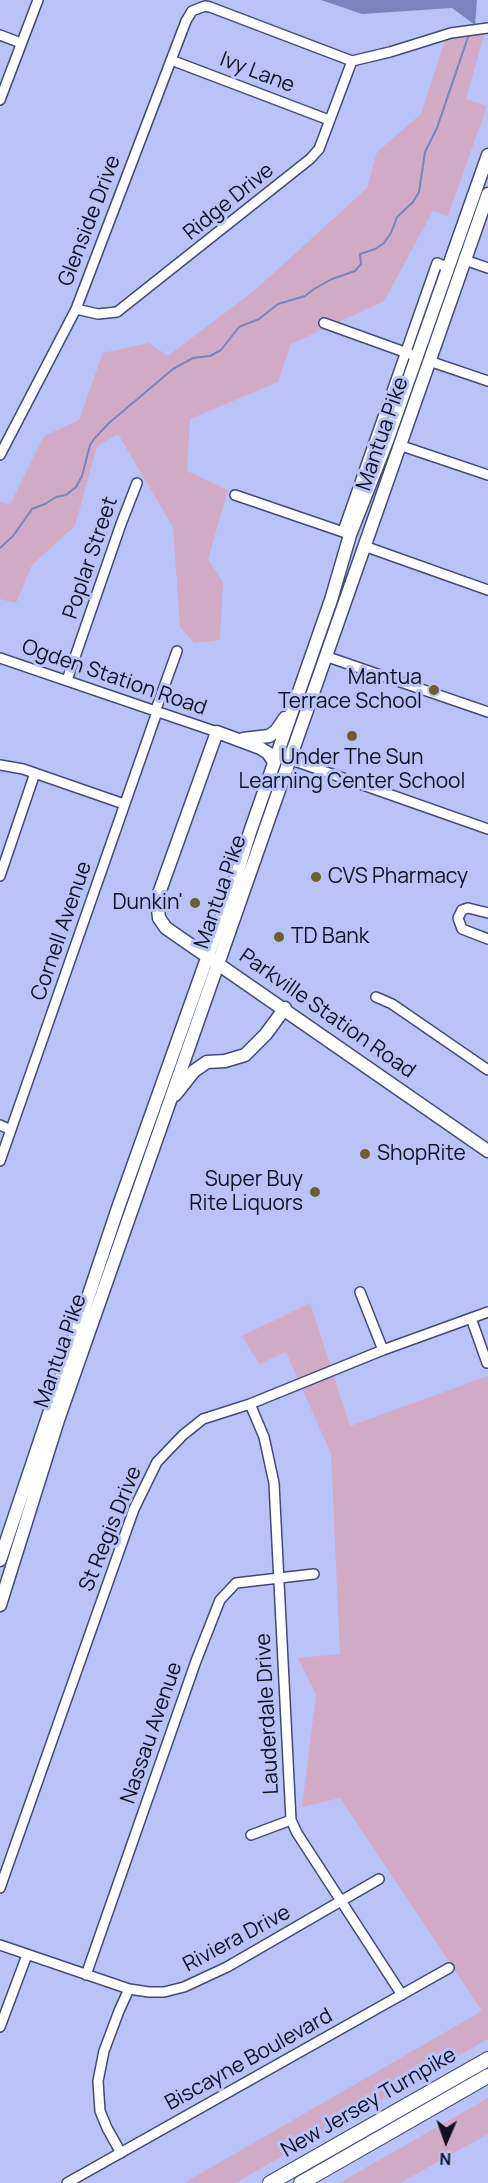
<!DOCTYPE html>
<html>
<head>
<meta charset="utf-8">
<style>
	body { margin:0 }
	#map { position:relative; width:488px; height:2183px; overflow:hidden; background:#b9c3f8; font-family:Manrope,sans-serif }
	canvas { display:block }
	.north { position:absolute; left:416px; top:2111px; width:60px; height:60px; -webkit-text-stroke:4px #b9c3f8; paint-order:stroke; rotate:182deg; font-size:16px; font-weight:700; line-height:24px; text-align:center; color:#0e1123 }
	.north::after { content:''; display:block; margin:auto; width:21px; height:27px; background:#0e1123; clip-path:polygon(50% 0,100% 100%,50% 72%,0 100%) }
</style>
</head>
<body>
<div id="map">
<canvas width="488" height="2183"></canvas>
<div class="north">N</div>
</div>
<script>
const ctx = document.querySelector('canvas').getContext('2d');
ctx.lineJoin = 'round';
function paint(path, color) { ctx.fillStyle = color; ctx.fill(path, 'evenodd'); }
const toPath = rows => new Path2D(rows.map(r => 'M' + r).join(''));
function strokePath(path, color, width, dash) { ctx.strokeStyle = color; ctx.lineWidth = width; ctx.lineCap = dash ? 'butt' : 'round'; ctx.setLineDash(dash || []); ctx.stroke(path); }
function write(font, color, halo, rows, align = 'center') {
  ctx.font = font + ' Manrope,sans-serif'; ctx.lineWidth = 6; ctx.setLineDash([]); ctx.textBaseline = 'middle'; ctx.strokeStyle = halo; ctx.fillStyle = color; for (const [text, x, y, turn = 0] of rows) {
    ctx.save(); ctx.translate(x, y); ctx.rotate((+turn || 0) * Math.PI / 180); ctx.textAlign = isNaN(turn) ? turn : align; if (halo) ctx.strokeText(text, 0, 0); ctx.fillText(text, 0, 0); ctx.restore();
  }
}
const green = toPath([
	[485,31,466,99,487,106,448,216,433,211,384,301,291,344,278,382,190,419,187,471,228,490,208,559,223,582,220,640,194,643,180,627,173,527,118,434,97,446,75,526,32,565,16,603,0,599,0,502,10,505,44,436,79,420,103,353,149,343,168,356,255,290,367,188,377,152,421,114,446,37],
	[310,1303,350,1426,488,1376,488,2039,235,2183,184,2183,482,2011,340,1798,302,1807,316,1695,298,1658,340,1654,331,1454,286,1352,259,1364,242,1336],
	[488,2098,488,2134,400,2183,339,2183]
]);
const water = toPath([
	[321,0,477,0,475,25,452,8,362,14]
]);
const stream = toPath([
	[0,548,13,536,32,509,45,504,56,497,66,495,76,487,82,476,90,445,94,439,109,423,173,369,193,358,210,356,221,350,239,327,259,319,278,304,305,296,314,289,332,279,355,271,361,264,360,254,375,249,384,243,391,233,397,217,413,202,419,192,425,152,437,128,469,34]
]);
const minor = toPath([
	[0,35,21,43],
	[171,60,329,120],
	[0,100,38,0],
	[465,260,488,268],
	[76,309,98,314,117,312,310,159,319,149,352,61],
	[324,323,410,354],
	[429,361,488,381],
	[399,445,488,475],
	[0,455,76,309,186,21,192,11,205,6,210,7,352,61,390,52,451,33,488,28],
	[235,495,346,533],
	[343,531,437,263,449,268],
	[364,546,488,590],
	[325,656,488,712],
	[0,658,217,732],
	[67,680,121,524,137,483],
	[155,712,177,651],
	[289,759,488,829],
	[0,765,23,769,124,804],
	[0,876,35,773],
	[488,913,468,908,462,910,458,918,462,929,488,939],
	[376,997,392,1004,488,1070],
	[0,1125,11,1130],
	[0,1161,157,712],
	[360,1292,383,1350],
	[471,1318,487,1363],
	[250,1404,264,1437,274,1483,291,1820,297,1833,402,1995],
	[251,1835,291,1820],
	[0,1888,134,1509,157,1462,183,1435,203,1419,250,1404,383,1350,488,1312],
	[0,1945,129,1989,149,1992,164,1992,184,1987,227,1967,379,1879],
	[86,1975,196,1661,220,1600,236,1583,314,1574],
	[0,2027,27,1955],
	[121,2153,107,2128,100,2111,98,2081,104,2051,119,2011,129,1989],
	[67,2183,449,1968]
]);
const major = toPath([
	[243,739,269,736,276,731,285,718],
	[274,762,268,753,260,748,217,732,157,899,159,918,166,928,488,1151],
	[175,1095,194,1071,207,1062,225,1061,245,1055,266,1034,285,1008],
	[0,1560,118,1208,236,877,250,832,331,600,350,535,387,441,488,155],
	[0,1605,58,1420,488,194]
]);
const highway = toPath([
	[270,2183,488,2059],
	[301,2183,488,2076]
]);
const markers = [
	[434,690,6,"#6b5f2c"],
	[352,736,6,"#6b5f2c"],
	[316,877,6,"#6b5f2c"],
	[195,903,6,"#6b5f2c"],
	[279,937,6,"#6b5f2c"],
	[365,1154,6,"#6b5f2c"],
	[315,1192,6,"#6b5f2c"]
];
const streetNames = [
	["Ivy Lane",257,73,21],
	["Ridge Drive",229,202,-39],
	["Glenside Drive",90,221,-69],
	["Mantua Pike",383,434,-71],
	["Poplar Street",91,558,-71],
	["Ogden Station Road",114,678,19],
	["Mantua Pike",221,892,-71],
	["Cornell Avenue",62,931,-71],
	["Parkville Station Road",327,1014,35],
	["Mantua Pike",61,1351,-71],
	["St Regis Drive",111,1529,-68],
	["Lauderdale Drive",268,1714,-93],
	["Nassau Avenue",152,1733,-71],
	["Riviera Drive",237,1939,-28],
	["Biscayne Boulevard",249,2060,-29],
	["New Jersey Turnpike",369,2103,-30]
];
const poiNames = [
	["Mantua",422,678],
	["Terrace School",422,702],
	["Under The Sun",352,758,"center"],
	["Learning Center School",352,782,"center"],
	["CVS Pharmacy",328,877,"left"],
	["Dunkin'",183,903],
	["TD Bank",291,937,"left"],
	["ShopRite",377,1154,"left"],
	["Super Buy",303,1180],
	["Rite Liquors",303,1204]
];
paint(green, '#d1abc6');
paint(water, '#7983be');
strokePath(stream, '#7983be', 2);
strokePath(minor, '#434a77', 12);
strokePath(major, '#434a77', 15);
strokePath(highway, '#434a77', 16);
strokePath(minor, '#fff', 9);
strokePath(major, '#fff', 12);
strokePath(highway, '#fff', 14);
for (const [x, y, r, color] of markers) { const dot = new Path2D(); dot.arc(x, y, r, 0, 2 * Math.PI); ctx.fillStyle = color; ctx.fill(dot); strokePath(dot, '#b9c3f8', 2); }
write('21px', '#0e1123', '#b9c3f8', streetNames);
write('21px', '#0e1123', '#b9c3f8', poiNames, 'right');
</script>
</body>
</html>
